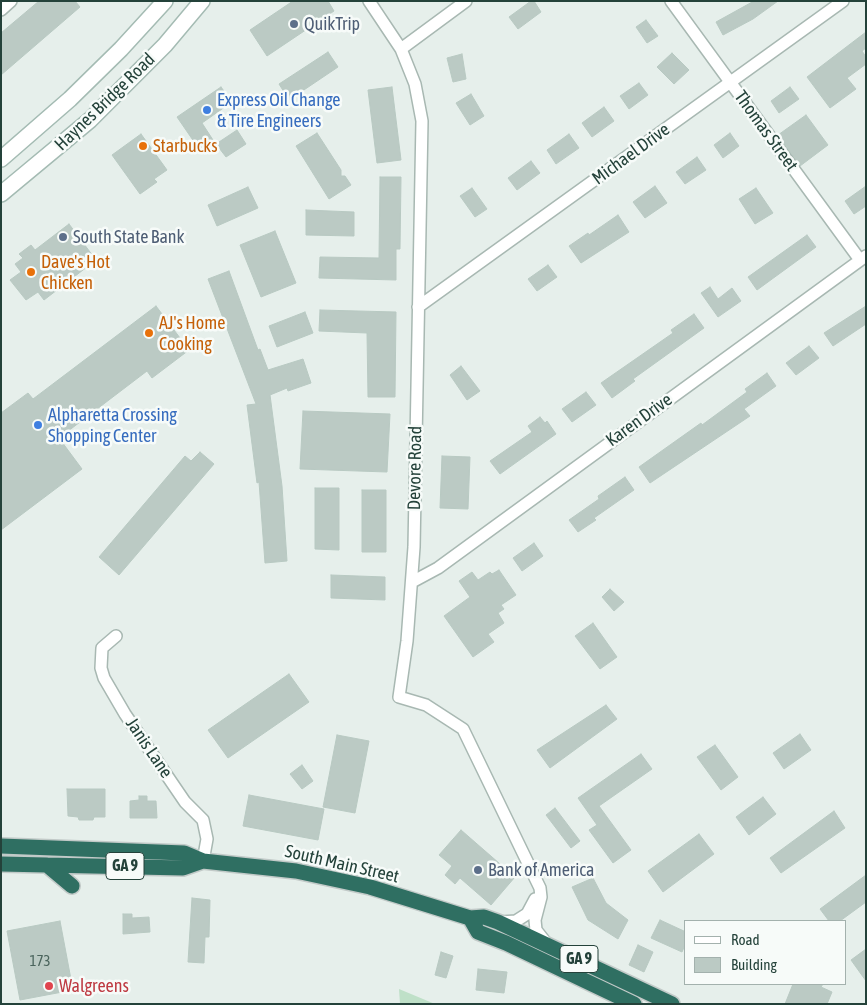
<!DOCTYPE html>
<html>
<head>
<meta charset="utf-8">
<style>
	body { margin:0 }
	#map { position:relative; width:867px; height:1005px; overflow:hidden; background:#e6efeb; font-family:"Asap Condensed",sans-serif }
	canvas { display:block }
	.frame { position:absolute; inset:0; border:2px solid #24423a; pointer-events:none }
	.legend { position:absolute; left:684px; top:920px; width:162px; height:65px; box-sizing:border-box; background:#f7fbf9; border:1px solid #a3b1ad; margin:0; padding:6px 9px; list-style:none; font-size:15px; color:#24423a }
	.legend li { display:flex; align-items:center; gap:10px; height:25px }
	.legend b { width:25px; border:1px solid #a3b1ad }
</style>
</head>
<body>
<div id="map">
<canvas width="867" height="1005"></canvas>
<div class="frame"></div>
<ul class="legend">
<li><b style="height:6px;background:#fff"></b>Road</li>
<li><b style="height:14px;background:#bbcac4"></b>Building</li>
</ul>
</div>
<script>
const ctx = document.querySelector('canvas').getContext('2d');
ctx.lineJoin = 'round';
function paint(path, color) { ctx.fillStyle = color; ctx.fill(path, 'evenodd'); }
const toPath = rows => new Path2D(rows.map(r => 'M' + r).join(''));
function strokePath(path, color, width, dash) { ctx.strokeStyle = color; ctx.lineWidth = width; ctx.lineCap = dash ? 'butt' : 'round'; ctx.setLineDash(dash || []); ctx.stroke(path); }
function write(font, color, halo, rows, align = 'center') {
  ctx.font = font + ' "Asap Condensed",sans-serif'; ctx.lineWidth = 5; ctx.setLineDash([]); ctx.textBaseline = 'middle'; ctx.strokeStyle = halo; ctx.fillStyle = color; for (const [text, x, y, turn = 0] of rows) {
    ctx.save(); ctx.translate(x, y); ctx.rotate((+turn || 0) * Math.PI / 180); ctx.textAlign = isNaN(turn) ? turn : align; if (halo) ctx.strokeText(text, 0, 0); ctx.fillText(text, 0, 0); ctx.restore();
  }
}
const green = toPath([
	[399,989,435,1004,400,1004]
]);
const building = toPath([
	[39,1,75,1,80,7,1,75,1,33,39,1],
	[293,1,328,1,334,11,267,56,250,30,293,1],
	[531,1,534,1,541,12,518,29,509,17,531,1],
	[754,1,778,1,753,19,723,35,716,22,754,1],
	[646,20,658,36,647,43,636,27,646,20],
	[866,32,866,48,862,51,866,57,866,64,847,78,856,89,830,108,807,77,866,32],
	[328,52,338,67,289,100,279,84,328,52],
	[672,53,689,70,674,84,657,67,672,53],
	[462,54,466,79,453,82,447,58,462,54],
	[639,83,648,95,629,109,620,96,639,83],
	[221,87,232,102,202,123,213,140,199,149,177,117,221,87],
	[392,87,401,160,377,163,368,90,392,87],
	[790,87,799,99,779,113,771,101,790,87],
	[471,94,484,116,470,125,456,103,471,94],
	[604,107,614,121,592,137,582,123,604,107],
	[806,115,828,145,800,166,778,135,806,115],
	[237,130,246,144,226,157,216,144,237,130],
	[317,133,341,170,341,176,345,176,351,185,329,199,296,146,317,133],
	[730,133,739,146,723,158,714,145,730,133],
	[141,134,167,170,154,179,157,182,140,194,112,155,141,134],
	[569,134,579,148,556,164,547,150,569,134],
	[697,157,706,170,685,184,676,172,697,157],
	[531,161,540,173,517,190,508,178,531,161],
	[380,177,401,177,400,249,396,249,396,280,319,278,320,257,379,258,380,177],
	[655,186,667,203,645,218,633,202,655,186],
	[866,186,866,206,854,214,845,201,866,186],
	[248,187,258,208,217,226,208,205,248,187],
	[472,188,487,209,475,217,460,196,472,188],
	[756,188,773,213,755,224,739,199,756,188],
	[306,210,354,212,354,236,306,235,306,210],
	[618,215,629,232,581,263,569,246,588,233,589,235,618,215],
	[69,224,96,260,44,300,38,292,26,300,10,280,21,272,15,264,23,258,19,254,31,245,35,250,69,224],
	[275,231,296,283,261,297,240,245,275,231],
	[807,235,816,247,757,290,748,277,807,235],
	[548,265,557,277,537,291,528,279,548,265],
	[229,271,258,350,260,349,268,370,303,359,311,383,288,391,287,388,270,395,282,486,287,561,265,563,259,482,257,483,247,405,256,404,208,279,229,271],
	[710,287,718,299,732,288,741,301,718,317,701,293,710,287],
	[156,306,189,350,152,378,147,371,59,438,82,469,1,530,1,413,28,393,33,399,156,306],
	[866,306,866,324,833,346,824,333,866,306],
	[320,310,396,312,395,397,368,397,367,333,319,331,320,310],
	[305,312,313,333,277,347,269,326,305,312],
	[694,314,704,328,633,379,635,381,612,398,601,383,673,333,671,330,694,314],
	[809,346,819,358,796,375,786,363,809,346],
	[461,366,480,391,467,400,450,375,461,366],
	[767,373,776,386,744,409,750,416,650,483,639,467,701,423,702,425,747,392,745,389,767,373],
	[586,392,596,405,572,422,562,409,586,392],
	[303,411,390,414,387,472,300,469,303,411],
	[540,417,545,423,547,421,556,434,500,474,490,461,532,432,528,426,540,417],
	[200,452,214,464,119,575,99,557,185,456,191,461,200,452],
	[442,456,470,457,468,509,440,508,442,456],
	[625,477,634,490,594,518,596,520,578,532,569,520,599,499,598,496,625,477],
	[315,488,339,488,339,550,315,549,315,488],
	[362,490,386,490,386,552,362,552,362,490],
	[534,543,543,556,522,571,513,558,534,543],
	[499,570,516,595,501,605,504,609,498,613,504,623,488,634,494,642,473,657,444,616,470,597,459,581,472,572,478,580,490,572,492,574,499,570],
	[331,575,385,577,385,600,331,598,331,575],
	[610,589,624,602,614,611,602,597,610,589],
	[593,623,617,657,600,669,575,636,593,623],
	[289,674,309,702,228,758,208,730,289,674],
	[606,705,617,719,550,768,537,750,606,705],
	[800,734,811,750,784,769,773,753,800,734],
	[337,735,369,741,355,813,323,807,337,735],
	[715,745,738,777,721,790,697,757,715,745],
	[641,754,652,769,599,806,631,850,613,863,589,830,597,825,578,798,641,754],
	[302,765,313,781,302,789,290,774,302,765],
	[67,789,105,789,105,817,94,817,93,820,79,820,78,817,68,816,67,789],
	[249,795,324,809,318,840,243,826,249,795],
	[139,796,147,796,147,801,156,801,157,818,130,818,130,801,139,800,139,796],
	[763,797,776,814,749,835,736,817,763,797],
	[555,808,580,841,571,848,546,815,555,808],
	[834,811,845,828,781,873,770,858,834,811],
	[461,830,515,877,491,905,460,878,455,884,445,875,452,866,439,855,461,830],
	[699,834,714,854,663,892,648,871,699,834],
	[866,875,866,902,840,921,829,921,820,909,866,875],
	[593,878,606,903,628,920,618,939,588,920,572,887,593,878],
	[192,898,210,900,209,937,205,937,204,963,188,962,192,898],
	[123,914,132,914,132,918,149,917,150,932,123,934,123,914],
	[660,920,686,932,686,943,682,952,651,938,660,920],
	[60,921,73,990,20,1000,7,931,60,921],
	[638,945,653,952,644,972,629,965,638,945],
	[866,949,866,981,851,960,866,949],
	[441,952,453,956,446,978,435,975,441,952],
	[478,969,507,972,504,993,476,990,478,969],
	[793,984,823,984,821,987,832,992,827,1004,785,1004,793,984]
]);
const street = toPath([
	[369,1,401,49,415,84,422,121,414,547,407,641,399,697,426,705,463,729,540,888,541,897,535,920,536,930,547,944],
	[671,1,860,260],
	[1,10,11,1],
	[401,49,466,1],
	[418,307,843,1],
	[412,582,438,568,866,256],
	[116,636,102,648,101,668,104,678,125,714,185,802,203,820,207,839,203,861],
	[500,922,516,921,527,914,535,899]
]);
const secondary = toPath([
	[1,159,70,99,121,49,165,1],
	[1,194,90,120,165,45,202,1]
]);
const highway = toPath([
	[1,846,184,853,203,861,296,871,370,887,470,918,484,917,498,922,672,1004],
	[1,864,183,868,203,861],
	[47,865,72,886],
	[470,918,478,932,506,943,634,1004]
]);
const markers = [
	[294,24,5,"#5c6f8a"],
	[207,110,5,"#3f7fe0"],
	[143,146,5,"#e8710a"],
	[63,237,5,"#5c6f8a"],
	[31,272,5,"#e8710a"],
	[149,333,5,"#e8710a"],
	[38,425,5,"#3f7fe0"],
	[478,870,5,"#5c6f8a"],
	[49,986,5,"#e0444e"]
];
const numberNames = [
	["173",40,961]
];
const shields = [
	[125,866,38],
	[579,959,38]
];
const shieldNames = [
	["GA 9",125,866],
	["GA 9",579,959]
];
const serviceNames = [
	["QuikTrip",304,24],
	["South State Bank",73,237],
	["Bank of America",488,870]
];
const shopNames = [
	["Express Oil Change",217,100],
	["& Tire Engineers",217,121],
	["Alpharetta Crossing",48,415],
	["Shopping Center",48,436]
];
const streetNames = [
	["Haynes Bridge Road",105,102,-44],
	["Thomas Street",766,131,54],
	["Michael Drive",631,154,-36],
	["Karen Drive",639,420,-36],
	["Devore Road",415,468,-89],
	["Janis Lane",149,748,56],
	["South Main Street",342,864,13]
];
const foodNames = [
	["Starbucks",153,146],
	["Dave's Hot",41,262],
	["Chicken",41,283],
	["AJ's Home",159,323],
	["Cooking",159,344]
];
const healthNames = [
	["Walgreens",59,986]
];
paint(green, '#bfe0c8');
paint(building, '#bbcac4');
strokePath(building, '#b8c9c2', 1);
strokePath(street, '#a8b8b2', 14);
strokePath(secondary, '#a4bbb3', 18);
strokePath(highway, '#c2cac8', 18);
strokePath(street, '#fff', 11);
strokePath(secondary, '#fff', 15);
strokePath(highway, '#2f6f62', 15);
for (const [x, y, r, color] of markers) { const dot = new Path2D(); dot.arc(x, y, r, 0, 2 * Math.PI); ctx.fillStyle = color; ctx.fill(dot); strokePath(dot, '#f7fbf9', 2); }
write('15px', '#4a645c', null, numberNames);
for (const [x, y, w] of shields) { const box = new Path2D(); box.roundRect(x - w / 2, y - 13.5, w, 27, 4); ctx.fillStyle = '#f7fbf9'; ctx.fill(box); strokePath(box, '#24423a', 1); }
write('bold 16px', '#24423a', null, shieldNames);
write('18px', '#4e5e75', '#f7fbf9', serviceNames, 'left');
write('18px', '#366cbe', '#f7fbf9', shopNames, 'left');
write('18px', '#24423a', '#f7fbf9', streetNames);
write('18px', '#c56008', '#f7fbf9', foodNames, 'left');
write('18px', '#be3a42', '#f7fbf9', healthNames, 'left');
</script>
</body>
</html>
